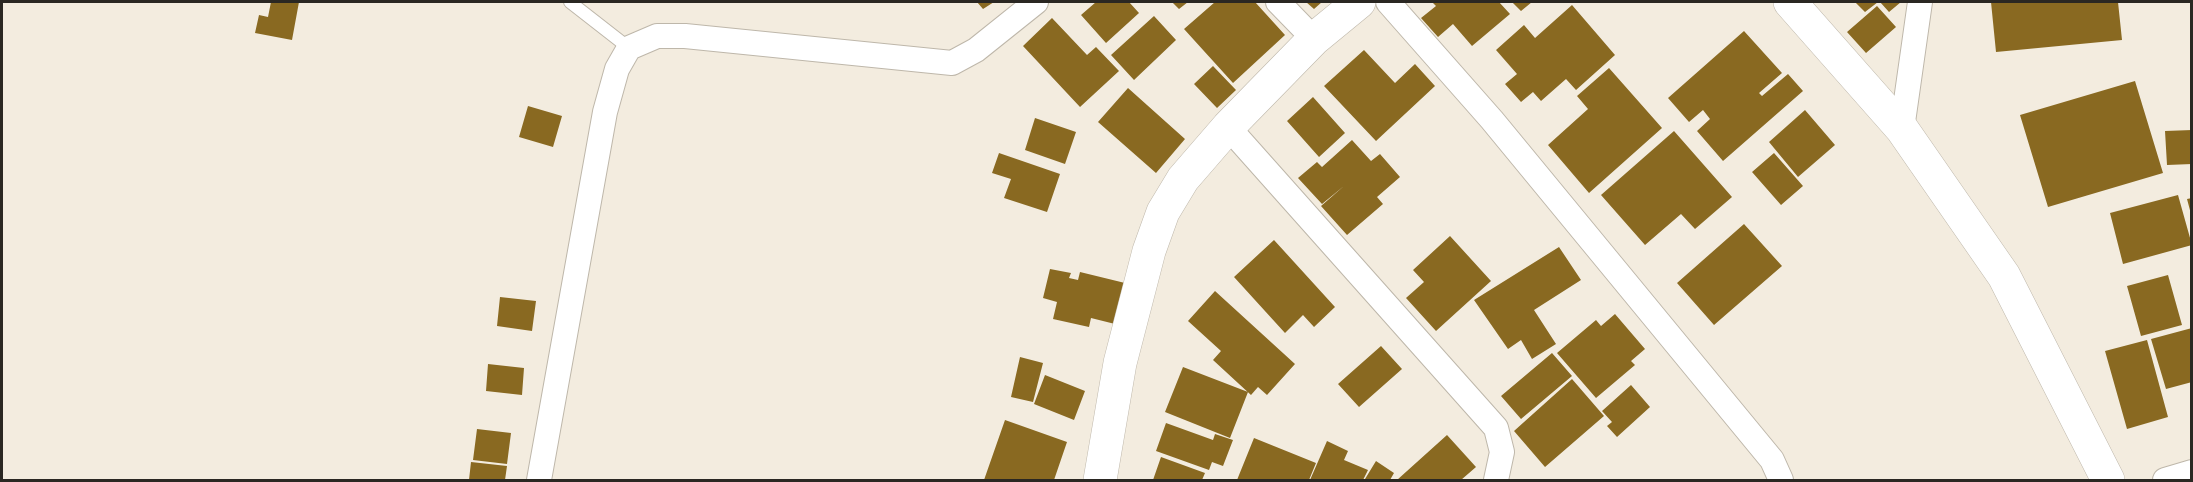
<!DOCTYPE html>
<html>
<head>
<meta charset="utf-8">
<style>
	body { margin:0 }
	#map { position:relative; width:2193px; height:482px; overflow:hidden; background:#f3ecdf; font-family:"IBM Plex Sans",sans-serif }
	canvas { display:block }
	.frame { position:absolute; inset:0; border:3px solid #2a2722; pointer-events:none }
</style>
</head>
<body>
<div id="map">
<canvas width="2193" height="482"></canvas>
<div class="frame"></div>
</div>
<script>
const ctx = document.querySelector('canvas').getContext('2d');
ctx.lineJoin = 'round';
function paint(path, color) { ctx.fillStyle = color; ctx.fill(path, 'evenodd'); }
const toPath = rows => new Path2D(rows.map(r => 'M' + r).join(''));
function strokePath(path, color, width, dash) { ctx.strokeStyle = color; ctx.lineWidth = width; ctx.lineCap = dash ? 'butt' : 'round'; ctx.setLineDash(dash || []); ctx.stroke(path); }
const building = toPath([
	[271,2,299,2,292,40,255,33,259,15,268,17],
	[977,2,994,2,983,9],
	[1096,2,1129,2,1139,13,1106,43,1081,15],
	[1172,2,1188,2,1179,9],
	[1215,2,1255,2,1285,35,1233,83,1184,29],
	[1306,2,1322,2,1314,9],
	[1432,2,1499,2,1510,14,1472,46,1453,24,1438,37,1421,18,1436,6],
	[1512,2,1532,2,1521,11],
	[1855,2,1878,2,1865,12],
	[1880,2,1901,2,1889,12],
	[1991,2,2118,2,2122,40,1996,52],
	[1572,5,1615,55,1576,90,1566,79,1541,101,1533,92,1521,102,1505,84,1517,74,1496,50,1524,25,1535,38],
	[1877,6,1896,27,1866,53,1847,32],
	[1154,16,1176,40,1134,80,1111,55],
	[1052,18,1087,55,1096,47,1119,71,1080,107,1023,46],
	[1744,31,1782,73,1759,93,1762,96,1788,74,1803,91,1723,161,1697,131,1710,119,1703,110,1689,122,1668,98],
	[1364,50,1395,83,1415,64,1435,86,1376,141,1324,86],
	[1213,66,1236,90,1217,108,1194,84],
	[1609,68,1662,128,1589,193,1548,145,1588,109,1577,96],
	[2135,81,2163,173,2048,207,2020,115],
	[1128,88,1185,139,1156,173,1098,122],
	[1313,97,1345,133,1319,157,1287,121],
	[528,106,562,116,553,147,519,137],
	[1805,110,1835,145,1798,177,1769,142],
	[1035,118,1076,132,1065,164,1025,150],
	[2192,130,2192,164,2167,165,2165,131],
	[1674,131,1732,197,1695,229,1681,214,1645,245,1601,195],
	[1352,140,1371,161,1380,154,1400,177,1377,197,1383,204,1347,235,1321,206,1344,186,1322,204,1298,178,1317,162,1322,167],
	[999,153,1060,174,1047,212,1004,198,1011,179,992,173],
	[1774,153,1803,186,1781,205,1752,172],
	[2178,195,2192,245,2123,264,2110,213],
	[2192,198,2192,214,2191,214,2187,199],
	[1744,224,1782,266,1714,325,1677,283],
	[1450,236,1491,281,1436,331,1406,298,1424,282,1413,270],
	[1274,240,1335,307,1314,327,1303,315,1285,333,1234,277],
	[1559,247,1581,280,1534,310,1556,344,1532,359,1521,340,1508,349,1474,300],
	[1050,269,1071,273,1069,278,1078,280,1080,272,1125,283,1115,324,1091,318,1089,327,1053,319,1057,302,1043,298],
	[2168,275,2182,325,2141,336,2127,286],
	[1215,291,1295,364,1267,395,1258,387,1251,395,1213,360,1221,351,1188,321],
	[500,297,536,301,532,331,497,326],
	[1615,314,1645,349,1631,361,1635,365,1596,398,1557,353,1596,320,1601,326],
	[2192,328,2192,382,2166,389,2151,339],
	[2147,340,2168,417,2127,429,2105,351],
	[1381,346,1402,369,1359,407,1338,384],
	[1552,353,1572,376,1521,419,1501,396],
	[1020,357,1043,363,1033,402,1011,397],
	[488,364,524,368,522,395,486,391],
	[1183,367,1248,392,1230,438,1165,412],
	[1045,375,1085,391,1074,420,1034,404],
	[1572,379,1604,416,1545,467,1514,431],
	[1631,385,1650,407,1617,437,1607,426,1612,422,1602,411],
	[1005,420,1067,442,1054,480,984,480],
	[1166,423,1213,440,1215,434,1233,440,1223,466,1212,462,1209,470,1156,451],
	[477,429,511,433,507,464,473,460],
	[1447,435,1476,467,1461,480,1397,480],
	[1254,438,1316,463,1309,480,1237,480],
	[1327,441,1348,451,1344,460,1368,470,1363,480,1310,480],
	[1161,457,1205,473,1202,480,1153,480],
	[1376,461,1394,473,1390,480,1365,479],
	[471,462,507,466,505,480,469,480]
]);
const lane = toPath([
	[570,2,629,48]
]);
const street = toPath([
	[1278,2,1314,39],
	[1388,2,1492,120,1772,460,1781,480],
	[1228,127,1496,428,1502,452,1496,480],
	[1902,129,1920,2],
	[539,480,605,112,617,69,629,48,657,36,685,36,952,63,976,50,1036,2],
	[2165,480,2192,472]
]);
const secondary = toPath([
	[1790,2,1902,129,2004,276,2108,480],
	[1100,480,1120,363,1149,251,1163,212,1183,179,1228,127,1314,39,1359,2]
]);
paint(building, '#896921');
strokePath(lane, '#beb7aa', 14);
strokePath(street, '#beb7aa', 26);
strokePath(secondary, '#beb7aa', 34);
strokePath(lane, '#fff', 12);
strokePath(street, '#fff', 24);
strokePath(secondary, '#fff', 33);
</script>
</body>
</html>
